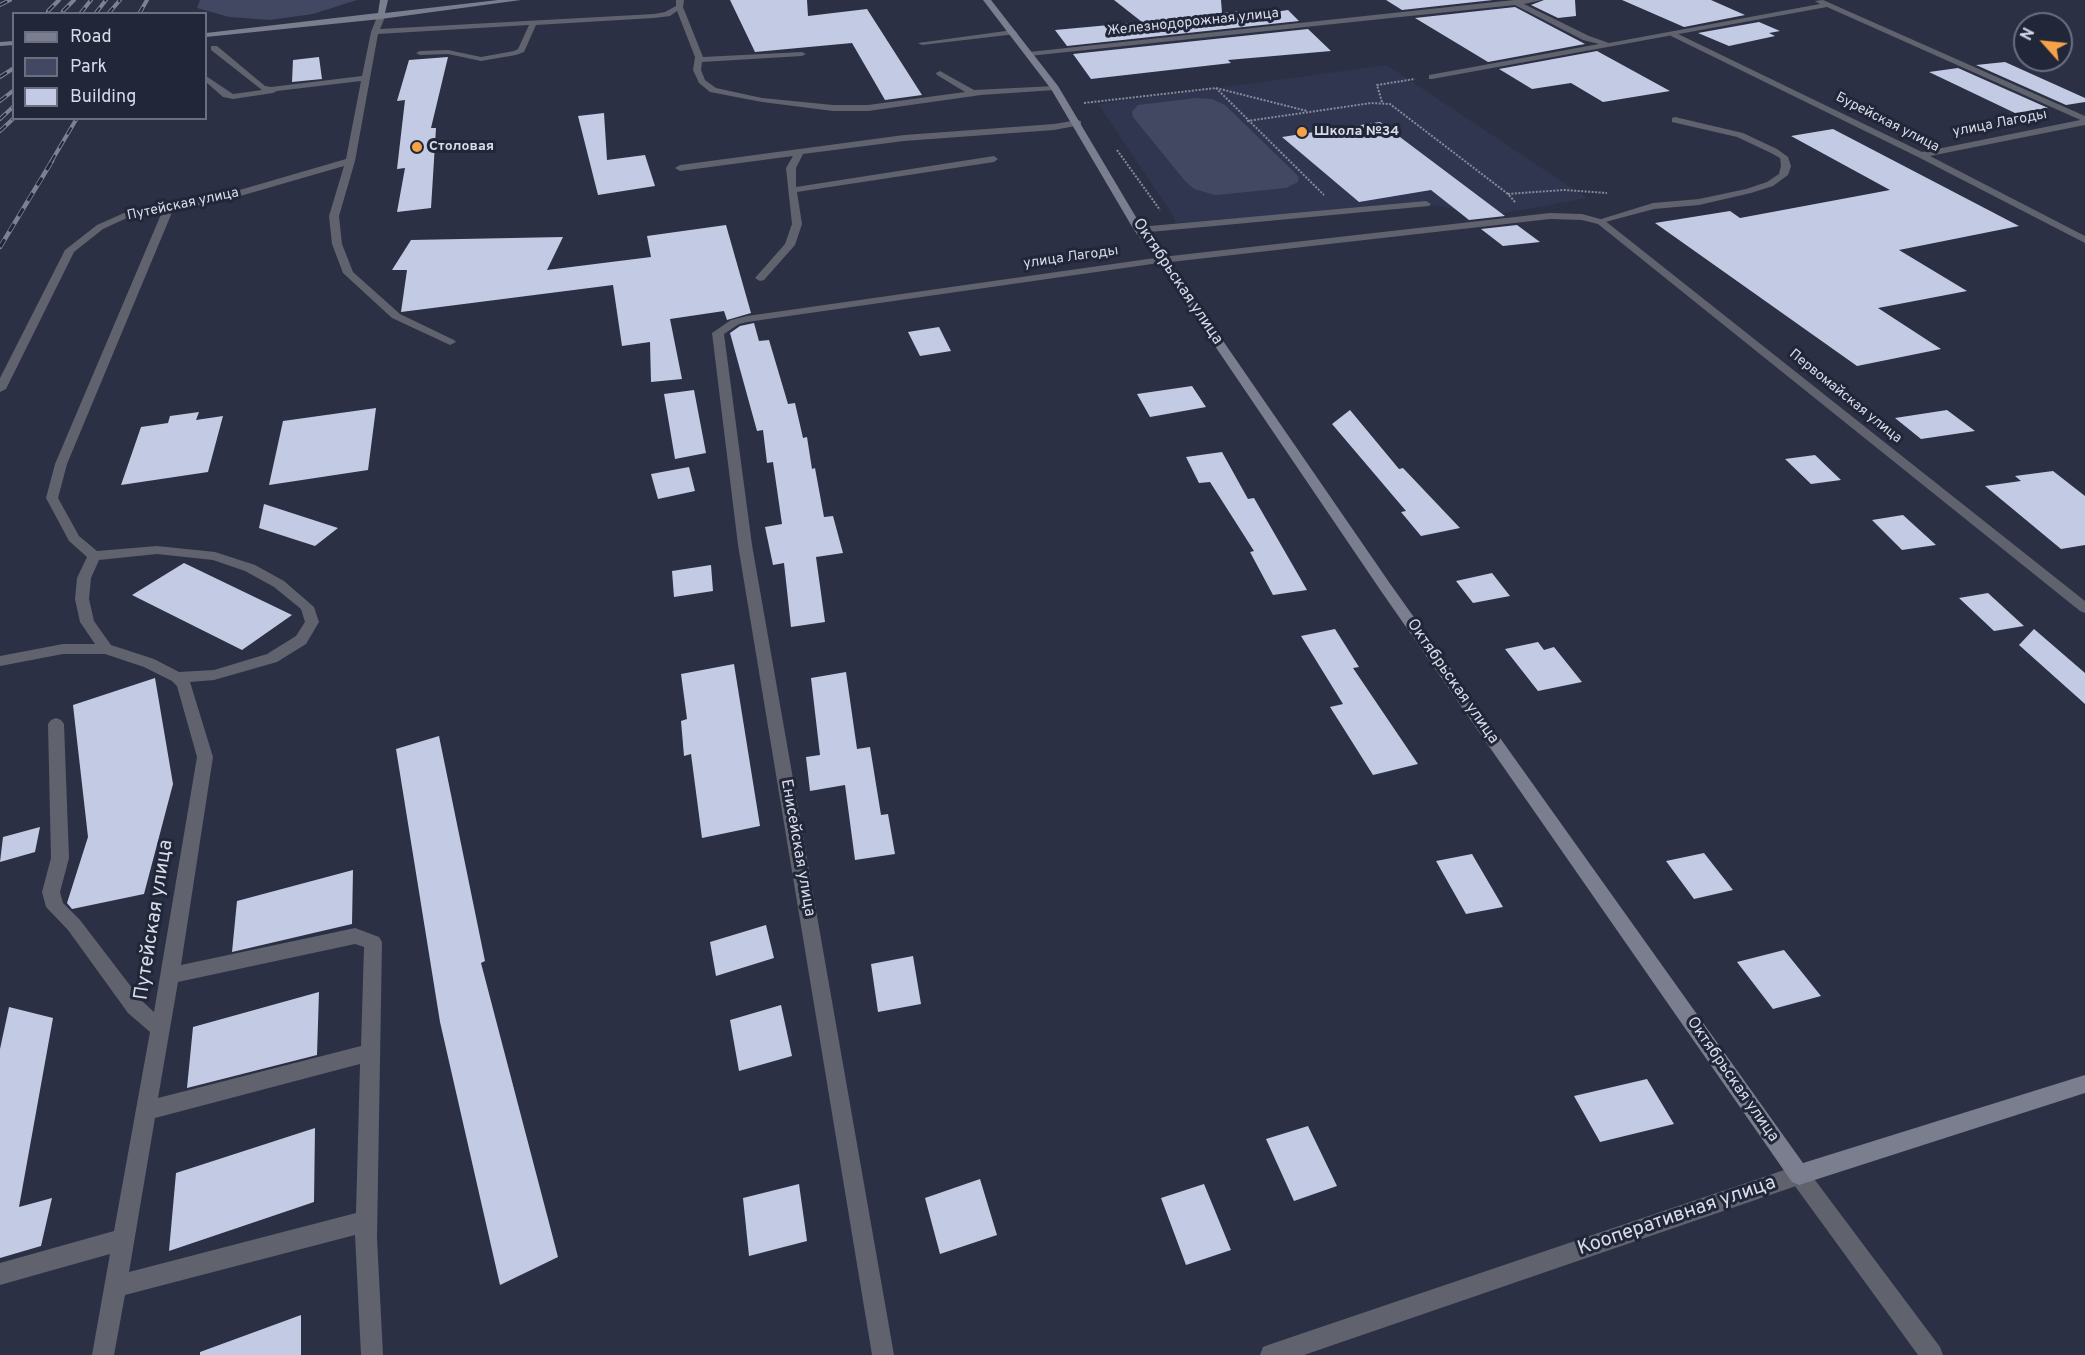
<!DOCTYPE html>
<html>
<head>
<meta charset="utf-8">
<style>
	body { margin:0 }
	#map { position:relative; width:2085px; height:1355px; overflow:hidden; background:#2b3044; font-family:Overpass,sans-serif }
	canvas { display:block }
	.legend { position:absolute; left:12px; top:12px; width:195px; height:108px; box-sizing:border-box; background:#222639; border:2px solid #6b6f7f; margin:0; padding:8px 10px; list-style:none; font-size:18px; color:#d8dce9 }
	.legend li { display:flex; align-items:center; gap:12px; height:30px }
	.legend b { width:30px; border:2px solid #6b6f7f }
	.north { position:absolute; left:2013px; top:12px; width:60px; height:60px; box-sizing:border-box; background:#222639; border:2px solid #6b6f7f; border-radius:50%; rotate:297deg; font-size:16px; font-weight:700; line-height:24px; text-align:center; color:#d8dce9 }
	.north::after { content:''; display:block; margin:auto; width:21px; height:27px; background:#f6a247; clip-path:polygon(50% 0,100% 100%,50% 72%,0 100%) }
</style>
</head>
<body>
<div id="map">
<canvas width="2085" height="1355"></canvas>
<ul class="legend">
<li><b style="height:8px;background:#7a7e8e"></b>Road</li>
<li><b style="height:16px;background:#424762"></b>Park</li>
<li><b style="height:16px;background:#c3cae4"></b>Building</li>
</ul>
<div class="north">N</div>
</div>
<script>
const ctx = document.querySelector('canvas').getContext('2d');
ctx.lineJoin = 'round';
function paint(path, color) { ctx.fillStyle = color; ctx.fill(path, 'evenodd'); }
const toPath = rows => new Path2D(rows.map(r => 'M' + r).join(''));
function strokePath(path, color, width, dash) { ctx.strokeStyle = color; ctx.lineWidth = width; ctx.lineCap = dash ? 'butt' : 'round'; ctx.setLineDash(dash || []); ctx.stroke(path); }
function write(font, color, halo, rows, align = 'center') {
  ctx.font = font + ' Overpass,sans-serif'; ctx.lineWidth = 6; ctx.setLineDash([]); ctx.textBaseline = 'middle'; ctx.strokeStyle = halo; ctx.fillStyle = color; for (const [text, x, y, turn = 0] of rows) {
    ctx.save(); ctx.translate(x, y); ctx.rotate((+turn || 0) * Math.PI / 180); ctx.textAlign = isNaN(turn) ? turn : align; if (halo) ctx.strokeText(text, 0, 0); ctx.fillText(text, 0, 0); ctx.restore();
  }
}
const built = toPath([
	[1387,65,1587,198,1468,220,1456,209,1426,204,1176,223,1172,214,1098,104]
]);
const green = toPath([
	[200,0,357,0,313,14,270,20,229,17,197,8],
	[1195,98,1212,99,1225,105,1293,171,1299,177,1298,182,1286,188,1227,194,1215,195,1194,189,1185,181,1133,117,1132,112,1138,105]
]);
const building = toPath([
	[730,0,807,0,808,16,867,9,922,95,885,100,852,43,755,52],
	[1114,0,1221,0,1222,13,1264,9,1268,13,1288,10,1299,21,1067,46,1055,30,1142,22],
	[1386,0,1493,0,1402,10],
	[1544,0,1575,0,1576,16,1558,18,1531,5],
	[1622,0,1711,0,1745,15,1684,27],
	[1515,7,1585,44,1488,62,1415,18],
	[1759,22,1780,31,1769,33,1775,36,1729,46,1698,33],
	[1308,29,1331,51,1228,60,1231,63,1091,79,1073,54],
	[1597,51,1670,91,1603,102,1571,83,1532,89,1499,69],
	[319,57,322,79,292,82,293,60],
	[448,57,431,128,436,128,431,208,397,212,405,168,397,169,405,100,397,101,409,60],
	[2005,62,2085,98,2085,102,2066,105,1976,65],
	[1958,68,2048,108,2015,113,1929,72],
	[604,113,607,160,645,155,655,186,598,195,578,116],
	[1380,122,1505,216,1469,220,1431,190,1359,202,1282,137],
	[1833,129,2019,226,1899,250,1967,291,1878,308,1941,349,1857,366,1655,223,1730,211,1740,218,1890,190,1791,136],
	[726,225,751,313,727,320,724,311,670,319,682,379,651,382,650,342,622,346,613,285,401,312,407,270,392,270,411,240,563,237,547,270,651,257,647,236],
	[1517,225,1540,242,1503,246,1481,229],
	[754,323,759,341,769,340,788,404,795,403,803,438,807,437,812,469,815,468,824,517,833,516,843,553,816,557,825,622,791,627,784,563,773,565,765,527,782,524,773,462,767,463,763,430,757,431,730,333,740,326],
	[939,327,951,351,920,356,908,332],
	[1192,386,1206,407,1150,417,1137,394],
	[694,390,706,453,675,459,664,394],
	[376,408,368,470,269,485,283,421],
	[1350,410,1399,469,1403,468,1460,528,1421,536,1401,512,1406,511,1332,424],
	[1947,410,1975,431,1921,439,1895,418],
	[199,412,196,420,223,416,208,472,121,485,141,427,168,423,170,416],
	[1222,452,1248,499,1254,498,1307,590,1273,595,1250,552,1254,551,1210,482,1199,483,1186,457],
	[1815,455,1841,480,1811,484,1785,459],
	[689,467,695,491,658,499,651,474],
	[2053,471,2085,496,2085,545,2061,549,1985,486,2021,481,2015,476],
	[264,504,338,528,315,546,259,528],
	[1903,515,1936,545,1902,550,1872,520],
	[184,563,292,615,242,650,132,595],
	[711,565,713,591,674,597,672,571],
	[1492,573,1510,596,1473,603,1456,581],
	[1988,593,2024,626,1994,631,1959,598],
	[1335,629,1359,667,1353,668,1418,764,1373,775,1330,707,1343,704,1301,636],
	[2034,629,2085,673,2085,704,2019,645],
	[1538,642,1544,650,1554,647,1582,682,1538,691,1505,649],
	[734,664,760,826,702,838,691,754,684,756,681,721,687,719,681,674],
	[846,672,857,749,870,747,881,815,888,814,895,854,855,860,845,785,810,791,806,757,820,755,811,678],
	[155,678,173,784,144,894,72,909,67,903,88,837,73,705],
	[439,736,485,961,481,963,558,1257,500,1285,440,1022,396,749],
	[40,827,35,852,0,862,3,837],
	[1704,853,1733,890,1694,899,1666,861],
	[1472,854,1503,907,1466,914,1436,861],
	[353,870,352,924,232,952,237,901],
	[766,925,774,958,716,976,710,942],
	[1784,950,1821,996,1773,1009,1737,962],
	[913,956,921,1004,878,1012,871,964],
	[319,992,317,1055,187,1088,193,1027],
	[781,1005,792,1056,739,1071,730,1020],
	[9,1007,53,1018,19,1207,52,1198,41,1246,0,1258,0,1049],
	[1647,1079,1674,1124,1600,1142,1574,1096],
	[1308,1126,1337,1186,1294,1201,1266,1139],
	[315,1128,314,1202,169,1251,176,1173],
	[980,1179,997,1235,940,1254,925,1198],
	[799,1184,807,1241,749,1256,743,1198],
	[1204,1184,1231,1250,1186,1265,1161,1198],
	[301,1315,301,1355,200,1355,200,1352]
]);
const path = toPath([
	[1216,88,1324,195],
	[1382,102,1377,85,1415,79],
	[1084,103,1216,88,1307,111],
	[1247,121,1371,103,1390,104,1508,194],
	[1117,150,1160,210],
	[1515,202,1508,194,1564,190,1607,193]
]);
const lane = toPath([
	[676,0,684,0,683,7,703,57,802,52,806,54,802,56,702,62,701,70,705,80,716,88,762,98,833,105,868,105,965,92,937,75,936,73,940,71,974,90,1055,86,1059,88,1055,90,981,95,868,111,833,111,762,102,710,92,699,83,693,70,695,57,677,11,670,16,654,18,536,25,524,52,516,55,481,61,448,54,420,55,416,53,420,51,448,50,481,57,514,51,518,49,529,25,378,34,355,161,339,216,342,244,353,272,400,314,454,340,456,342,450,345,392,318,343,273,332,244,329,216,344,166,223,201,173,210,67,464,58,498,79,536,97,551,157,546,215,552,255,565,284,581,314,607,319,622,306,644,277,662,214,680,190,682,213,757,181,965,355,928,379,937,382,942,377,1238,383,1355,361,1355,355,1235,125,1295,114,1355,92,1355,110,1254,0,1285,0,1263,114,1231,150,1032,128,1013,68,930,46,907,42,892,51,858,48,724,51,720,56,718,61,720,64,724,69,858,60,892,63,903,80,920,142,1001,154,1012,197,757,177,686,172,681,144,667,105,654,63,654,0,666,0,656,63,644,95,644,80,622,75,599,77,578,87,557,69,541,46,498,55,464,162,212,129,217,103,229,74,252,6,389,0,392,0,378,65,250,97,225,124,213,219,196,346,159,361,81,277,91,273,93,233,99,223,97,206,82,206,76,233,94,262,90,211,50,211,46,217,46,265,86,271,87,362,76,371,32,377,17,381,15,385,17,380,29,654,14,665,12,676,6,676,0],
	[157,554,213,560,245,571,274,587,301,609,305,622,296,636,267,654,214,670,179,672,154,659,111,645,94,621,89,599,91,578,99,560,157,554],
	[355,944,364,947,361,1046,158,1098,178,982,355,944],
	[360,1064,356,1213,129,1272,155,1118,360,1064],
	[1514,0,1542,0,1524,4,1589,36,1609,43,1820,4,1815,1,1823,0,2085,116,2085,122,1827,7,1432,79,1429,79,1429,75,1599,44,1583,40,1515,5,1029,56,1025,54,1029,52,1514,0],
	[1013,30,1017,32,1016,34,922,45,918,43,1013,30],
	[1675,117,1743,133,1777,149,1788,157,1791,166,1788,175,1773,186,1751,193,1699,205,1654,209,1598,224,1598,220,1653,203,1699,199,1746,189,1767,182,1779,174,1781,166,1780,158,1771,153,1737,137,1672,122,1672,118,1675,117],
	[1078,120,1081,121,1081,125,1054,130,904,141,803,154,796,168,796,187,994,156,998,159,994,162,797,192,802,224,795,245,764,280,760,281,755,278,785,244,792,224,786,168,793,156,680,171,675,168,680,165,904,135,1054,124,1078,120],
	[1426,201,1431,204,1429,206,1139,233,1134,230,1139,227,1426,201],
	[1162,257,1167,260,1166,262,747,322,739,324,724,334,752,545,894,1355,872,1355,738,545,712,333,731,320,747,316,1162,257],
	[1799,1165,1806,1168,1809,1175,1806,1182,1799,1185,1304,1355,1260,1355,1263,1347,1271,1344,1799,1165]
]);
const street = toPath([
	[1674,32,1922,152,2085,119,2085,125,1930,156,2085,236,2085,243,1918,157,1671,36,1670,34,1674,32],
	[1550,213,1582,214,1604,220,2085,601,2085,613,2080,611,1598,224,1582,220,1550,219,1162,263,1157,260,1162,257,1550,213],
	[1799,1165,1806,1168,1940,1347,1943,1355,1918,1355,1792,1182,1789,1175,1792,1168,1799,1165]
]);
const secondary = toPath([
	[380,0,388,0,385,13,498,0,521,0,381,19,206,37,206,33,378,13,380,0],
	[983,0,991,0,1058,86,1143,229,1166,258,1391,585,1803,1163,2085,1075,2085,1093,1799,1185,1792,1182,1381,591,1158,262,1134,230,1051,89,983,0],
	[14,41,14,45,0,46,0,42,14,41]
]);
const railFar1 = toPath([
	[0,5,10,0],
	[48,11,59,0],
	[63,11,74,0],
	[80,14,91,0],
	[95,14,106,0],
	[108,14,120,0],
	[139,14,147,0],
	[0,77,14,68],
	[0,101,14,90],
	[0,119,14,106],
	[0,131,14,118],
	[51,162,77,118]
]);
const rail = toPath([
	[0,247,52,161]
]);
const markers = [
	[1302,132,6,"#f6a247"],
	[417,147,6,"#f6a247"]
];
const farStreetnames = [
	["Железнодорожная улица",1193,23,-6],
	["Бурейская улица",1887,123,27],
	["улица Лагоды",2000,124,-11],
	["Путейская улица",183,205,-12],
	["улица Лагоды",1071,258,-8],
	["Первомайская улица",1845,397,39]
];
const farPoinames = [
	["Школа №34",1314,132],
	["Столовая",429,147]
];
const streetNames = [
	["Октябрьская улица",1177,282,56],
	["Октябрьская улица",1452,682,55],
	["Енисейская улица",797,848,80],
	["Октябрьская улица",1732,1080,55]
];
const nearStreetnames = [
	["Путейская улица",155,920,-81],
	["Кооперативная улица",1677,1217,-19]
];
paint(built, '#303550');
paint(green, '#424762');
paint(building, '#c3cae4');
strokePath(path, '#868b9b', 2, [2, 1.5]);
paint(lane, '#60626d');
paint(street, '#60626d');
paint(secondary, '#7a7e8e');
strokePath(railFar1, '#7d8293', 4);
strokePath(rail, '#7d8293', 4.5);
strokePath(railFar1, '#222639', 2, [8]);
strokePath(rail, '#222639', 3, [9]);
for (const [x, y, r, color] of markers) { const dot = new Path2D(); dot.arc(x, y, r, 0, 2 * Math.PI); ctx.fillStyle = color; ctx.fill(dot); strokePath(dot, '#222639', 2); }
write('14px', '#d8dce9', '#222639', farStreetnames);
write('bold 14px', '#d8dce9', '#222639', farPoinames, 'left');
write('16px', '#d8dce9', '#222639', streetNames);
write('20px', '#d8dce9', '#222639', nearStreetnames);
</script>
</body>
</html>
